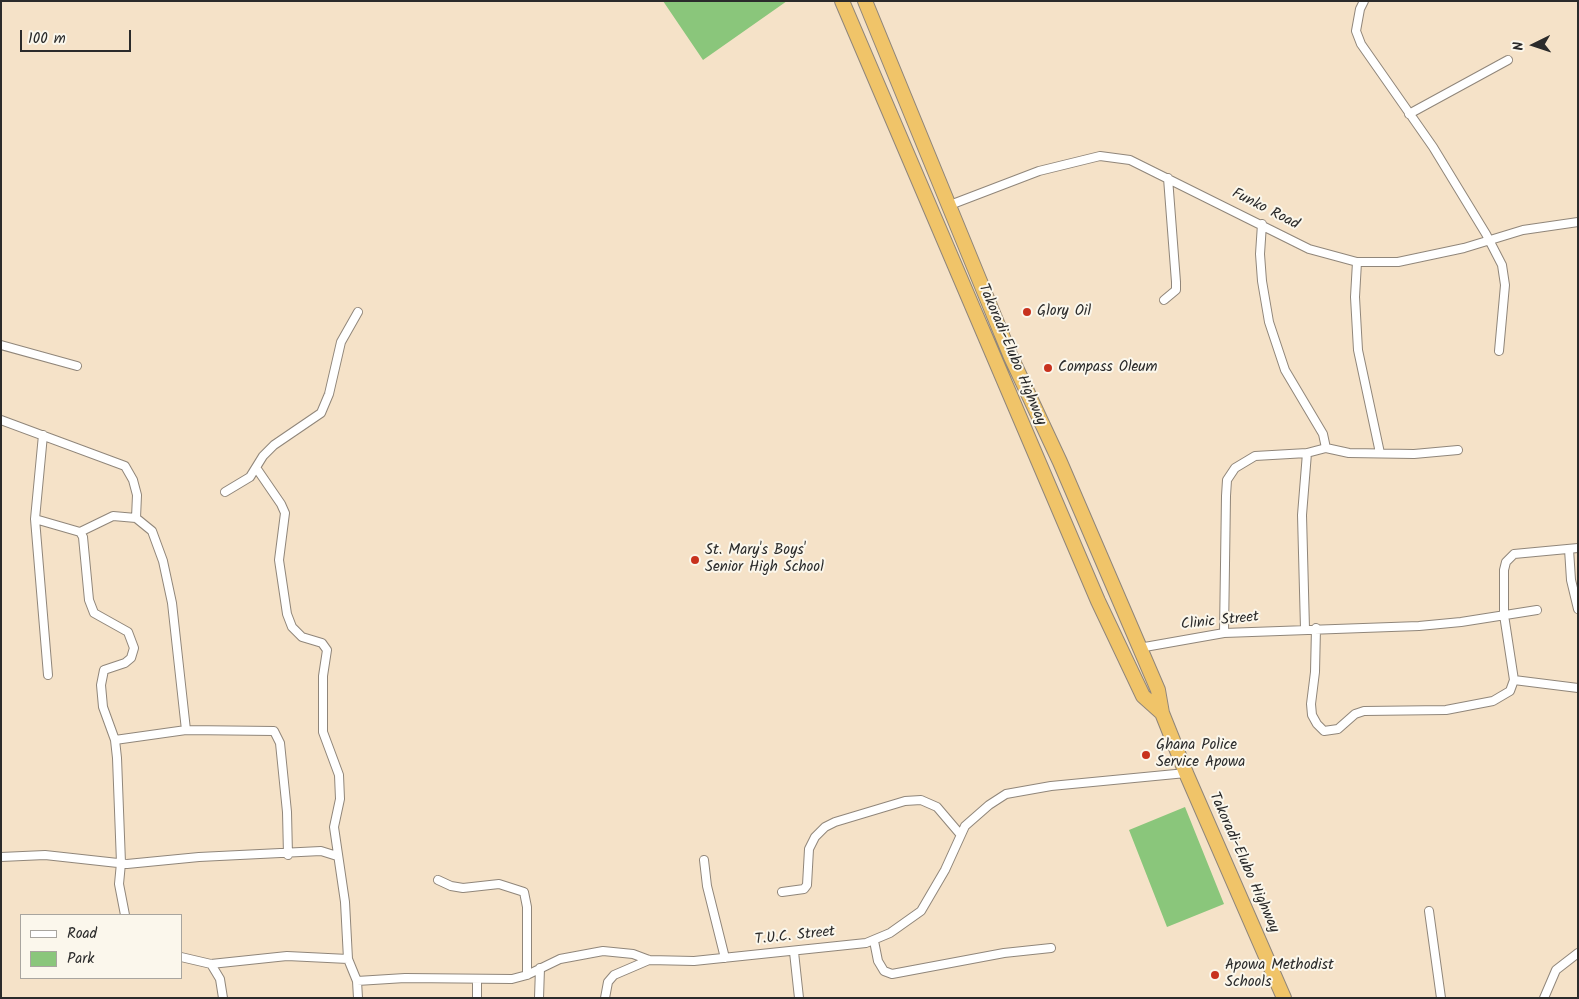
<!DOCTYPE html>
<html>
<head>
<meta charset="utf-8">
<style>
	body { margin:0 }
	#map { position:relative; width:1579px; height:999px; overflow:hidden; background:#f5e2c8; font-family:Kalam,sans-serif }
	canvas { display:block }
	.frame { position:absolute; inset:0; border:2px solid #2b2b2b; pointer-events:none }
	.legend { position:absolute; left:20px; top:914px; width:162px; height:65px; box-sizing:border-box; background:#fbf7ec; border:1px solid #a8a59f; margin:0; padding:6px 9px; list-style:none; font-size:15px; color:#2b2b2b }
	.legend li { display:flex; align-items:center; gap:10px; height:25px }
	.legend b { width:25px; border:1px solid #a8a59f }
	.north { position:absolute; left:1509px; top:20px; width:50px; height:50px; -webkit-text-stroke:4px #fbf7ec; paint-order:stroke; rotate:266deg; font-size:14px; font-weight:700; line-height:20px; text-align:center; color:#2b2b2b }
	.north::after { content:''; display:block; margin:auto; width:18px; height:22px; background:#2b2b2b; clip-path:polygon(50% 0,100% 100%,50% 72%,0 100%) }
	.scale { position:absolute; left:20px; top:30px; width:111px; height:22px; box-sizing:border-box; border:2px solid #2b2b2b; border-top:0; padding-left:6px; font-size:15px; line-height:18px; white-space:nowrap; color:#2b2b2b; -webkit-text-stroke:4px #fbf7ec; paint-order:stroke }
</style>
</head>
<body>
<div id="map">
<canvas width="1579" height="999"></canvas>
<div class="frame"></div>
<ul class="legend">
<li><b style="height:6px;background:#fff"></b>Road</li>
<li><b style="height:14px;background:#8ac67b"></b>Park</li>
</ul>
<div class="north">N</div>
<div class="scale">100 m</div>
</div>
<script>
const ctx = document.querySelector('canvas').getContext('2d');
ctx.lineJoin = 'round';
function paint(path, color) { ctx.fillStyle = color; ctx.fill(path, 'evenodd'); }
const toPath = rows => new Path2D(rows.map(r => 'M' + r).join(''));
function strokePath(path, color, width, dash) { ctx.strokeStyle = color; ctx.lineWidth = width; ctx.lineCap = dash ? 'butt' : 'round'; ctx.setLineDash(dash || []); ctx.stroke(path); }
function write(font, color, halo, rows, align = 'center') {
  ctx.font = font + ' Kalam,sans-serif'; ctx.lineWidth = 4; ctx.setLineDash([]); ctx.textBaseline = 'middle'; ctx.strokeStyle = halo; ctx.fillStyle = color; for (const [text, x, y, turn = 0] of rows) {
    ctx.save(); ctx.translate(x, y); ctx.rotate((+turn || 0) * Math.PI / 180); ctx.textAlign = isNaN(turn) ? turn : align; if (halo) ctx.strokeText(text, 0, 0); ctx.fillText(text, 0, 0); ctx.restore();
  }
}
const green = toPath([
	[663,1,787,1,703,60],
	[1185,807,1224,904,1167,927,1129,830]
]);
const street = toPath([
	[1364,1,1360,9,1356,31,1361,44,1433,147,1486,234,1502,265,1505,285,1499,351],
	[1409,114,1508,60],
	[950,205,1039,171,1100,156,1130,160,1309,249,1357,262,1398,262,1464,248,1523,230,1578,222],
	[1262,224,1260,254,1262,281,1269,322,1285,370,1323,434,1326,448],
	[1357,262,1355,297,1358,350,1380,453],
	[1164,300,1176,290,1176,282,1168,178],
	[1,345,77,366],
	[1,420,125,466,133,480,137,495,136,518],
	[43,435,35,519,80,532,83,537,89,600,94,613,128,632,134,648,131,658,125,663,104,670,101,685,103,707,115,740,117,758,121,863,119,884,125,915],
	[257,469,281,504,285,513,279,560,287,614,292,627,302,637,322,643,327,650,323,676,323,732,339,775,340,799,334,827,345,902,348,959,357,981,358,998],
	[225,492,250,477,263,456,274,445,321,413,329,394,341,342,358,312],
	[35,519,48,675],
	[80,532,113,516,136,518,152,531,163,561,172,603,186,730],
	[1569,549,1571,580,1578,609],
	[1316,628,1315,672,1311,704,1312,715,1317,724,1324,731,1338,729,1355,714,1364,711,1446,710,1493,701,1510,691,1514,680,1504,615,1504,570,1506,562,1514,554,1578,548],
	[1305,629,1302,515,1307,453],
	[1224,633,1226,496,1227,480,1235,468,1255,456,1307,453,1326,448,1349,453,1414,454,1458,450],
	[1139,648,1224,633,1419,626,1461,622,1537,610],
	[1514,680,1578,688],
	[115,740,186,730,274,731,280,743,287,812,288,855],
	[1,857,45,855,127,864,199,857,321,851,337,856],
	[704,860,707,886,725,958],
	[438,880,451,886,463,888,499,884,524,892,527,907,527,975],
	[782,892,804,889,807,885,809,849,815,837,825,827,835,822,905,801,921,800,937,807,960,834],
	[1429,911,1441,998],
	[874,941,878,961,884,971,892,974,1004,953,1051,948],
	[794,952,799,998],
	[181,957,211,964,287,956,348,959],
	[211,964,220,979,223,998],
	[477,980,477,998],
	[357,981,405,978,512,979,527,975,560,959,603,951,633,954,649,960,694,961,866,943,890,933,921,911,945,870,965,826,989,805,1006,794,1051,786,1186,773],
	[539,998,540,968],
	[605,998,608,982,614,975,649,960],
	[1544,998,1556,970,1578,953]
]);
const highway = toPath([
	[842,1,1098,601,1143,696,1162,713],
	[865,1,1011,357,1060,462,1158,690,1162,713,1186,773,1284,998]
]);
const markers = [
	[1027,312,5,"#c8321e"],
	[1048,368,5,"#c8321e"],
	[695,560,5,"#c8321e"],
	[1146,755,5,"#c8321e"],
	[1215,975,5,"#c8321e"]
];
const streetNames = [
	["Funko Road",1265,210,27],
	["Takoradi-Elubo Highway",1011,355,67],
	["Clinic Street",1220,622,-6],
	["Takoradi-Elubo Highway",1243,863,66],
	["T.U.C. Street",795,937,-6]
];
const poiNames = [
	["Glory Oil",1037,312],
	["Compass Oleum",1058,368],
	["St. Mary's Boys'",705,551],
	["Senior High School",705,568],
	["Ghana Police",1156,746],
	["Service Apowa",1156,763],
	["Apowa Methodist",1225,966],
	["Schools",1225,983]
];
paint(green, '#8ac67b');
strokePath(street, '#90867a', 10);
strokePath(highway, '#90867a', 16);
strokePath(street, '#fff', 8);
strokePath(highway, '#f0c469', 14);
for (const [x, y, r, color] of markers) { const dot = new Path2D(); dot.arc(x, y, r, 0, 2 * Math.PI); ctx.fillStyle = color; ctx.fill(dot); strokePath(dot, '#fbf7ec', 2); }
write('15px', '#2b2b2b', '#fbf7ec', streetNames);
write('15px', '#2b2b2b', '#fbf7ec', poiNames, 'left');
</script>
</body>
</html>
